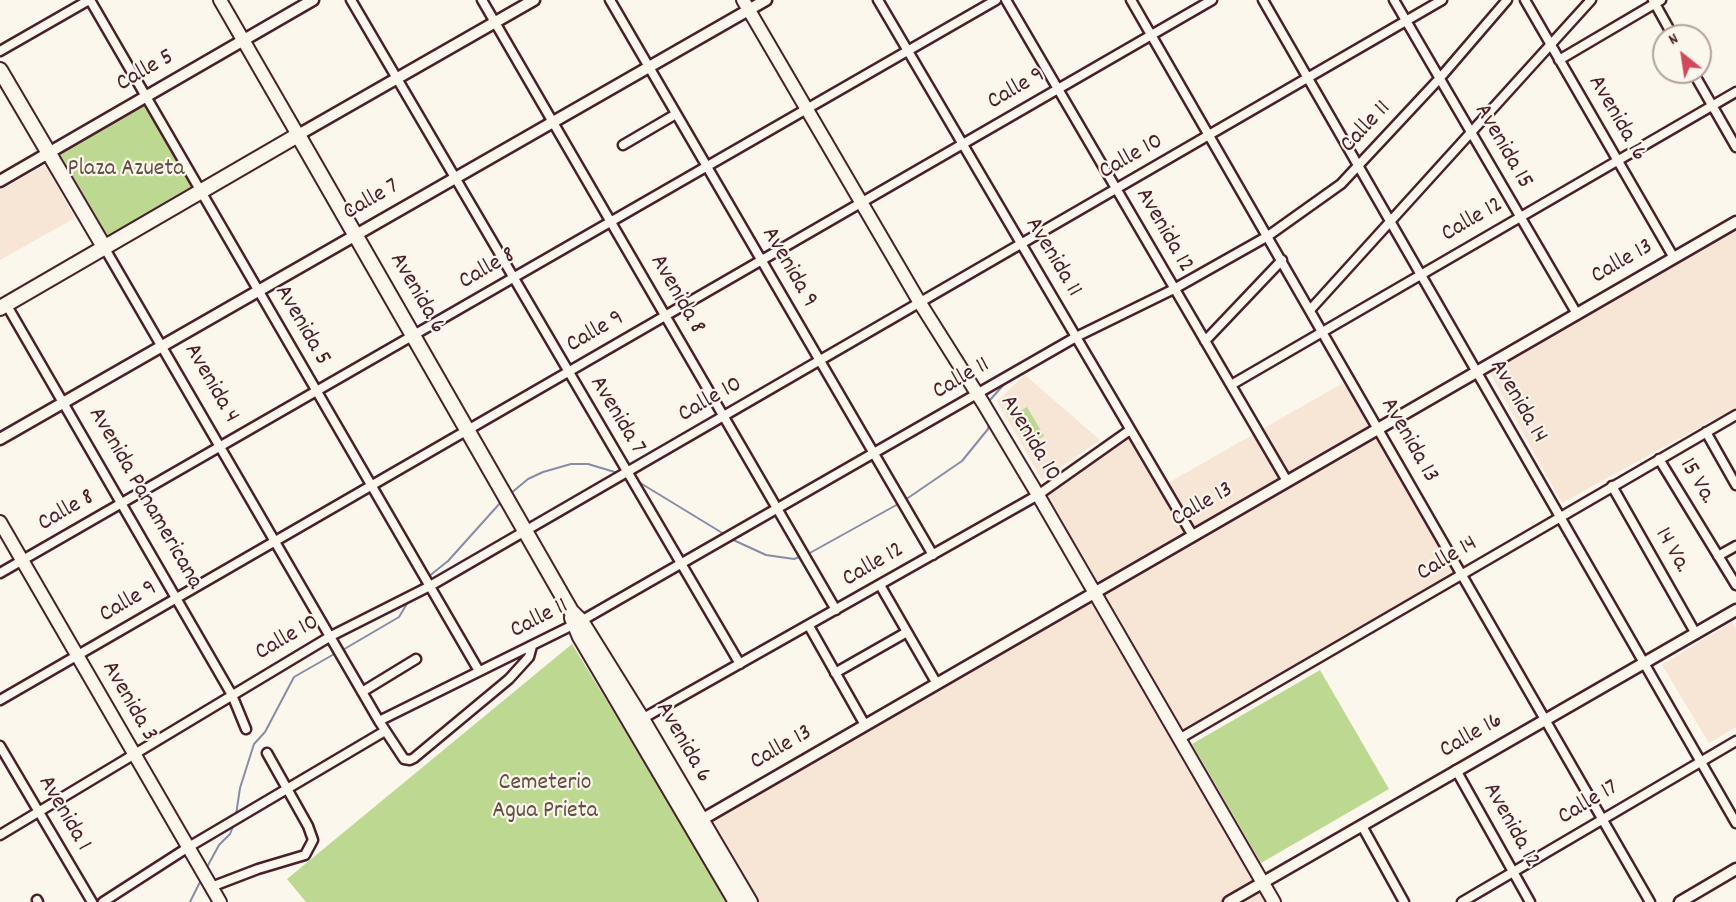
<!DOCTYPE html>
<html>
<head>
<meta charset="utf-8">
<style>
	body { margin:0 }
	#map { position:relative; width:1736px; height:902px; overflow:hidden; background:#fbf7ec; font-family:Dekko,sans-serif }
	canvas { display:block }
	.north { position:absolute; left:1652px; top:24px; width:60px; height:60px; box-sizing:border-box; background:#fbf7ec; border:2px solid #b4a19f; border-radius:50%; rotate:330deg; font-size:16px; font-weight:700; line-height:24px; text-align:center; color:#4a1f2b }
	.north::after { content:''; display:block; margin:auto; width:21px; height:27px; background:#d1495b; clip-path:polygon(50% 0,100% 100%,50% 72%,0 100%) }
</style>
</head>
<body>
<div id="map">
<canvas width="1736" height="902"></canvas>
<div class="north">N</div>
</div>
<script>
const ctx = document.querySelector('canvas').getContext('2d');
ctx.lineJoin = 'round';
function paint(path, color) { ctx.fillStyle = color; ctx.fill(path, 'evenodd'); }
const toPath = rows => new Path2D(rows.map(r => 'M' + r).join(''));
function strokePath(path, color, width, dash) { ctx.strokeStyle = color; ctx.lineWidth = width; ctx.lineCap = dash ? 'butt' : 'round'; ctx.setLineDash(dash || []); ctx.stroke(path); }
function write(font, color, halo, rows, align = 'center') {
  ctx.font = font + ' Dekko,sans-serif'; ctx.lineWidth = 4.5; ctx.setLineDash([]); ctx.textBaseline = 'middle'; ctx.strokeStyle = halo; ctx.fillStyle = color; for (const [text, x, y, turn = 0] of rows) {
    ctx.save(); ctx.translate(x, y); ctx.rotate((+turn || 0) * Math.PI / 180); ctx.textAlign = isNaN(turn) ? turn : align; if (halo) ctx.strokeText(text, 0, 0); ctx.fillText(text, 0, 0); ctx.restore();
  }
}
const built = toPath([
	[45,165,75,218,0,260,0,190],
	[1736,223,1736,407,1562,503,1490,373],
	[1025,375,1100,440,1042,480,997,401],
	[1350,379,1462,575,1179,739,1038,495,1130,430,1163,486],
	[1091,598,1268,902,753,902,709,823],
	[1732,622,1736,628,1736,727,1709,743,1662,665]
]);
const green = toPath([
	[144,105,193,189,108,238,60,154],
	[1027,407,1044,436,1029,445,1011,416],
	[572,644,730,902,306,902,287,879],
	[1320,670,1389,789,1261,863,1192,744]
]);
const stream = toPath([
	[1049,348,1066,337],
	[990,405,990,400,1007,381],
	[637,481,724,534],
	[510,494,528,479,543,472,571,464,588,464,618,473],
	[905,500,962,461,988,429,989,423],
	[729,538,766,555,794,559,802,556],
	[808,554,900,503],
	[428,577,448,561,501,502],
	[413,592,424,581],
	[341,651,399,617,408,602],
	[236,815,240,788,254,744,265,732,294,677,336,653],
	[206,869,219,845,230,834,234,824],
	[190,902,201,880]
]);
const minor = toPath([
	[90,0,479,671],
	[351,0,740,664],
	[482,0,836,610],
	[610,0,933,555],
	[878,0,1193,536],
	[1006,0,1287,481],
	[1131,0,1650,902],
	[1263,0,1736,823],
	[1394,0,1577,314],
	[1525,0,1674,258],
	[1653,0,1673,36],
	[0,51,89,0],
	[1559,60,1661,0],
	[1693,72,1736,147],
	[623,145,676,114],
	[104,247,379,721,404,759,410,760,414,758,509,679,529,657,532,646],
	[6,304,232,695,246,729],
	[1310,310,1591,0],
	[1205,341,1282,260],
	[1231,385,1736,92],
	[1706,432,1736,485],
	[1659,459,1736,585],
	[1612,486,1696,634],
	[1718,556,1736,546],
	[0,573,996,0],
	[880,585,937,684],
	[809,626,865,725],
	[835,673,907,632],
	[362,692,416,659],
	[0,700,1212,0],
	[640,720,1038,495,1130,430],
	[379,721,581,621,1076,337,1174,289,1268,236,1341,184,1440,78,1507,0],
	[1179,739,1736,415],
	[0,746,92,902],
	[1456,770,1530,902],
	[1362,826,1404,902],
	[0,835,331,636,430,586,1442,0],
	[211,887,258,869,305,855,313,840,308,826,267,753],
	[37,900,38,902],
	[103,902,187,848,385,731],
	[1462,902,1736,741]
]);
const tertiary = toPath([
	[298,135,534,0],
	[0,181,313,0],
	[0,439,766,0],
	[696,823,1736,222],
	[1229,902,1736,610],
	[1680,902,1736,869]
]);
const secondary = toPath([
	[220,0,298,135],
	[743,0,920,303,983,403,1038,495,1274,902],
	[0,522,220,902]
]);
const primary = toPath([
	[0,70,104,247],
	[0,308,298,135,571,611,581,621,642,719,750,902],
	[572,618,580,637,736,902]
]);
const streetNames = [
	["Calle 5",146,72,-30],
	["Calle 9",1017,90,-30],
	["Avenida 16",1616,119,60],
	["Calle 11",1367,128,-47],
	["Avenida 15",1502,147,60],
	["Calle 10",1132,158,-30],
	["Calle 7",372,201,-30],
	["Calle 12",1473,221,-30],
	["Avenida 12",1163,231,60],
	["Avenida 11",1052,258,59],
	["Calle 13",1623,263,-30],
	["Avenida 9",788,268,60],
	["Calle 8",488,270,-30],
	["Avenida 6",416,294,60],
	["Avenida 8",676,295,60],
	["Avenida 5",301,326,60],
	["Calle 9",596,333,-30],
	["Calle 11",962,380,-30],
	["Avenida 4",210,384,60],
	["Calle 10",711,401,-30],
	["Avenida 14",1517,402,60],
	["Avenida 7",616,416,59],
	["Avenida 10",1029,439,59],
	["Avenida 13",1408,441,60],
	["15 Va.",1696,482,59],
	["Avenida Panamericana",144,499,60],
	["Calle 13",1203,506,-30],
	["Calle 8",67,512,-30],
	["14 Va.",1671,551,60],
	["Calle 14",1448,560,-31],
	["Calle 12",874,566,-30],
	["Calle 9",129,603,-30],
	["Calle 11",540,620,-27],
	["Calle 10",288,639,-30],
	["Avenida 3",128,702,60],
	["Calle 16",1472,737,-30],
	["Avenida 6",682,743,60],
	["Calle 13",782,749,-30],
	["Calle 17",1589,804,-31],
	["Avenida 1",63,814,60],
	["Avenida 12",1510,826,61]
];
const parkNames = [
	["Plaza Azueta",126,171],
	["Cemeterio",545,785],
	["Agua Prieta",545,813]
];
paint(built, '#f7e5d5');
paint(green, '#bdd991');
strokePath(stream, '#878ca7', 2);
strokePath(minor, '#4a1f2b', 13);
strokePath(tertiary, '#4a1f2b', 15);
strokePath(secondary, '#4a1f2b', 16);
strokePath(primary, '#4a1f2b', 18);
strokePath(minor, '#fbf7ec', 8);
strokePath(tertiary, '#fbf7ec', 10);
strokePath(secondary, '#fbf7ec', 12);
strokePath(primary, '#fbf7ec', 14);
write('24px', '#4a1f2b', '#fbf7ec', streetNames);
write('24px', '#674e44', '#fbf7ec', parkNames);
</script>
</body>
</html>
